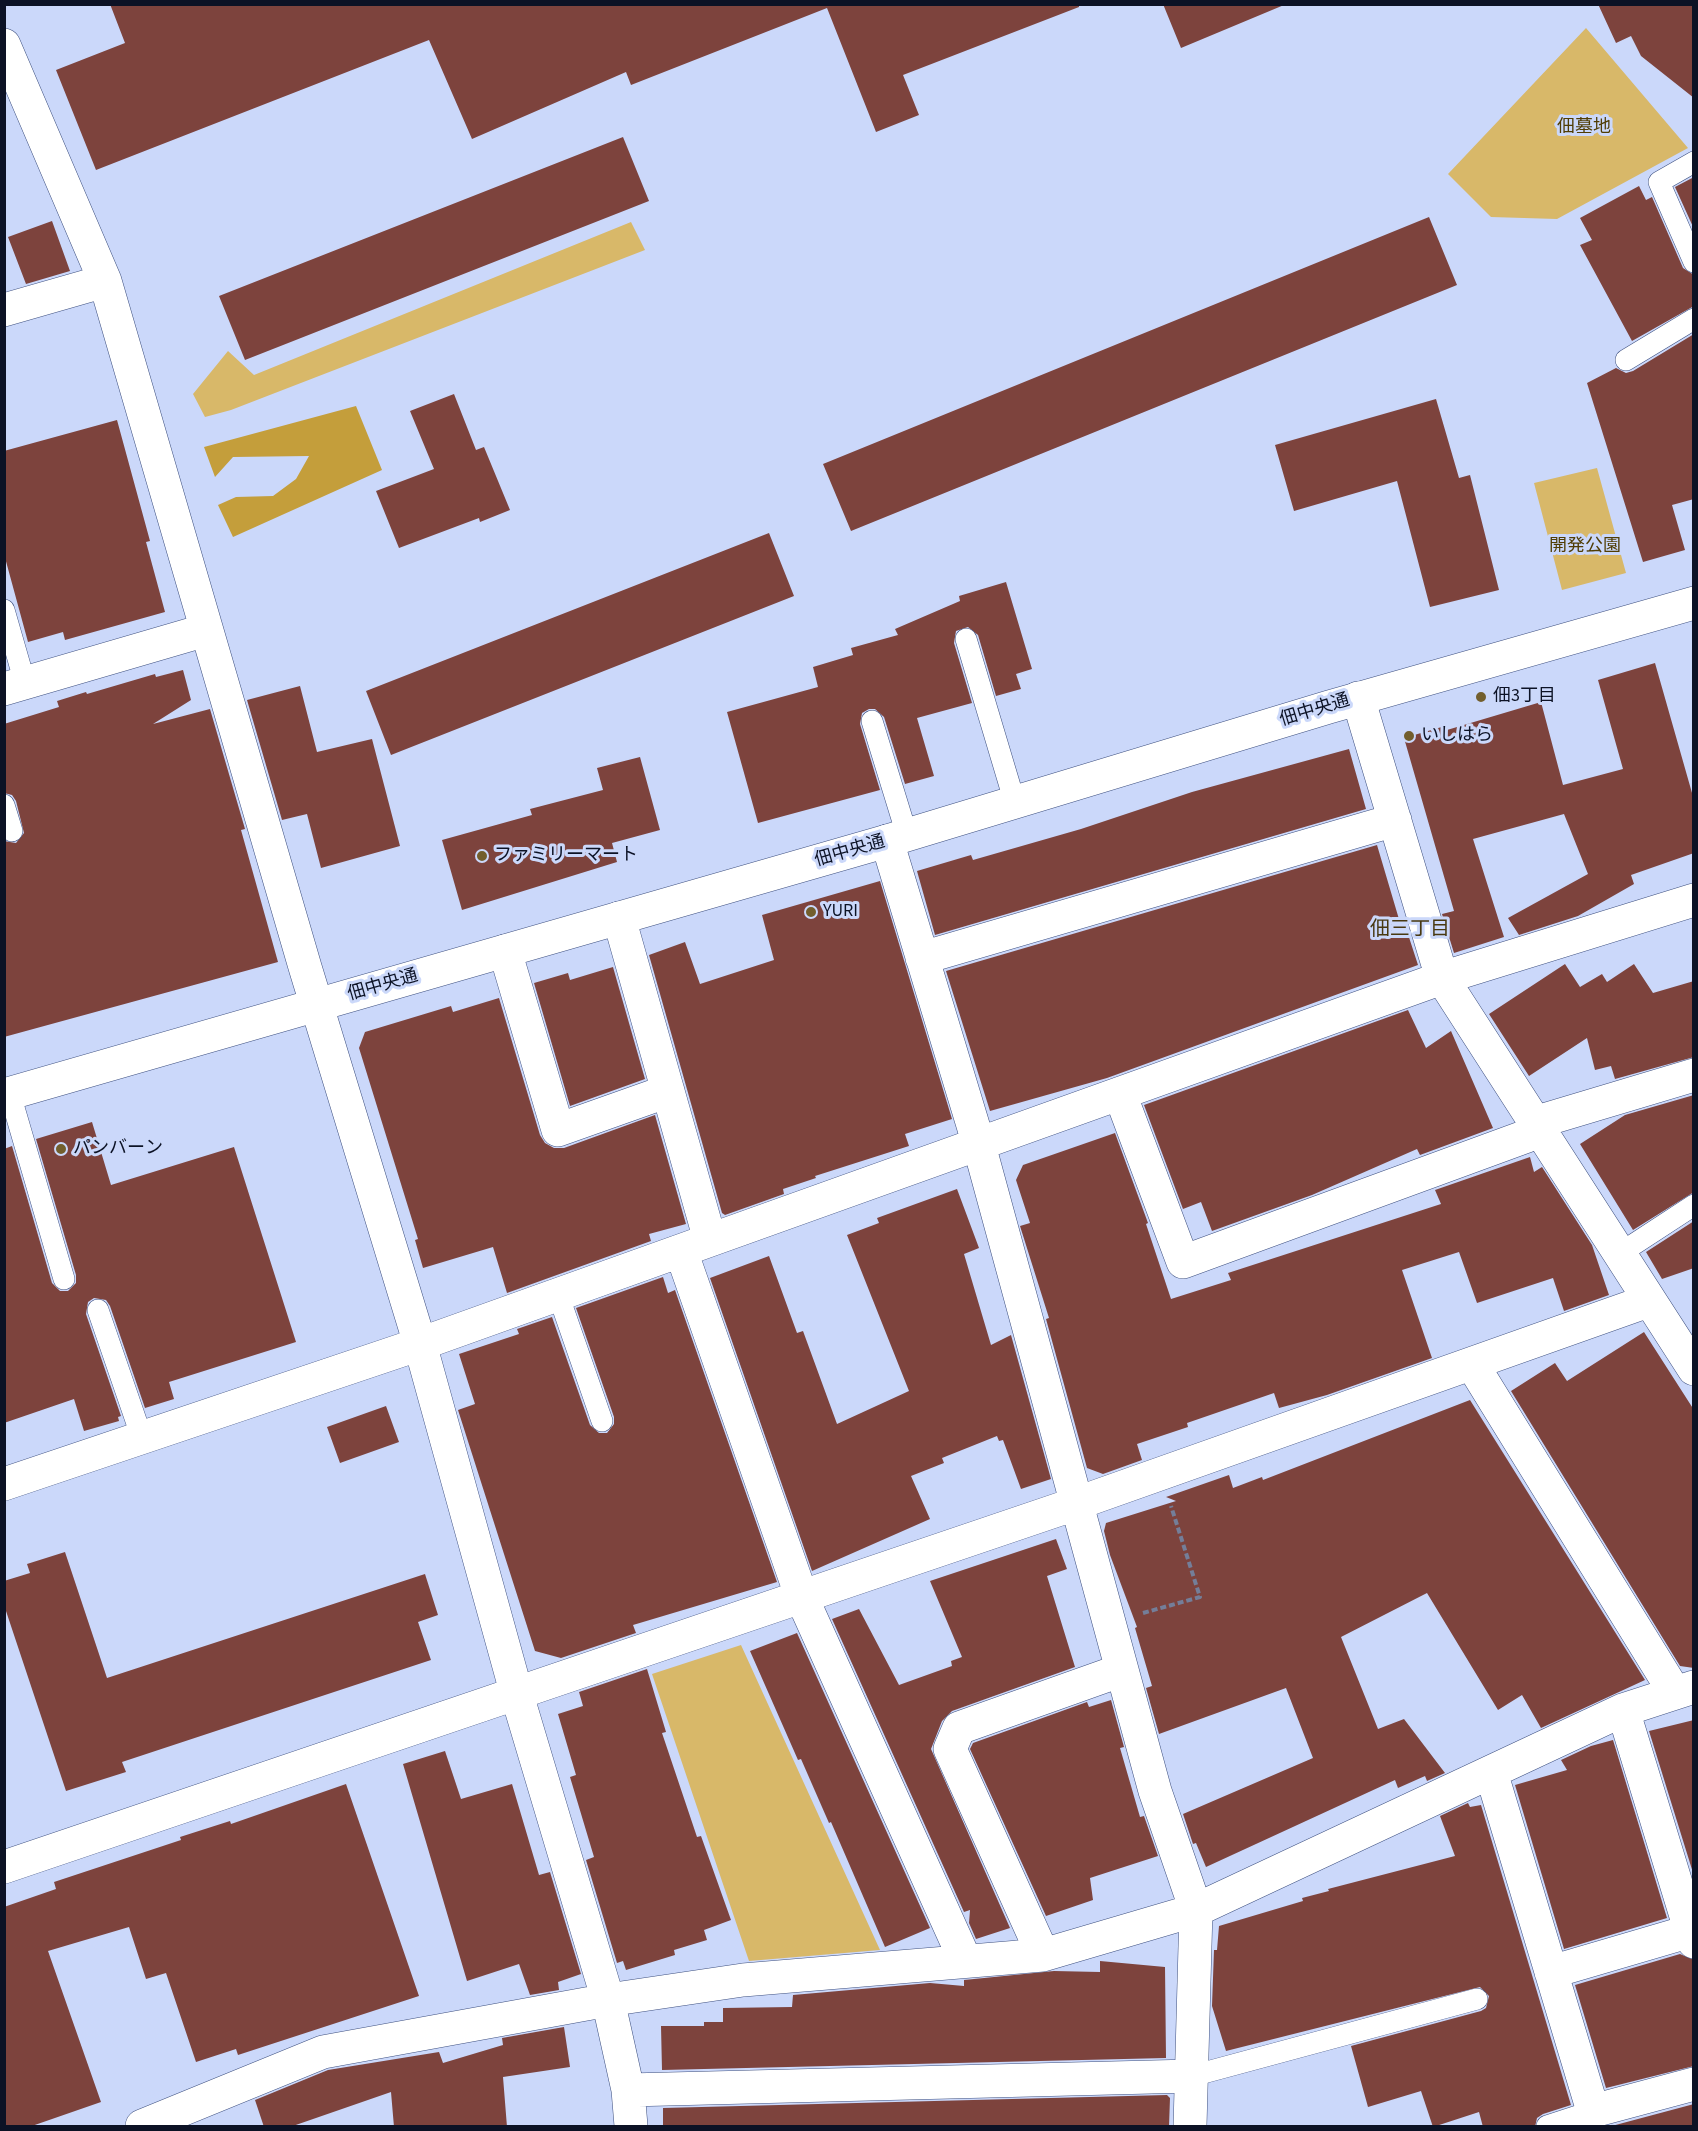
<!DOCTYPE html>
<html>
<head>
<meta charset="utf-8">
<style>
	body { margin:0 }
	#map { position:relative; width:1698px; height:2131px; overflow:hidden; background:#cbd8fa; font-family:"Source Sans 3",sans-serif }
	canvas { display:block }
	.frame { position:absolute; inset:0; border:6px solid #0c1225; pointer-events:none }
</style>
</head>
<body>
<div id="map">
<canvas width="1698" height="2131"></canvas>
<div class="frame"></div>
</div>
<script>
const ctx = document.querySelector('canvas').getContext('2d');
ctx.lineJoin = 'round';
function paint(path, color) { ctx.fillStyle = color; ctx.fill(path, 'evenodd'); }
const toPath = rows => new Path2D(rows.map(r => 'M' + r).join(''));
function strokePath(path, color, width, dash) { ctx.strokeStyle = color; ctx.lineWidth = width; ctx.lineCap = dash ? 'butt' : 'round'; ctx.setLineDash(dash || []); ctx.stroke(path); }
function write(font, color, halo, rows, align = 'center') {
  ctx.font = font + ' "Source Sans 3","Noto Sans JP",sans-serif'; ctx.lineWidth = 6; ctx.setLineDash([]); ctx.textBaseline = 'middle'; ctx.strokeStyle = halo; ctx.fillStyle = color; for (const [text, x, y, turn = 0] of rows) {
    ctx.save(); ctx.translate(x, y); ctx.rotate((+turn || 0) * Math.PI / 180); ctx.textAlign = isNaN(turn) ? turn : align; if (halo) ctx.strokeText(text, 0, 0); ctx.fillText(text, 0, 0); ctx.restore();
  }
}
const green = toPath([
	[1586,28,1688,148,1557,219,1491,217,1448,174],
	[631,222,645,250,231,410,205,417,193,394,228,351,254,375],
	[1597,468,1626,573,1562,590,1534,483],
	[741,1645,880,1950,749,1961,652,1674]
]);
const forest = toPath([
	[356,406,382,470,233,537,218,505,236,497,273,496,296,479,309,456,233,457,215,477,204,447]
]);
const building = toPath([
	[110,4,1079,4,1079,7,903,75,919,115,876,132,827,8,631,85,626,72,472,139,429,40,96,170,56,70,125,43],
	[1163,4,1284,4,1284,5,1181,48],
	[1598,4,1694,4,1694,98,1641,56,1631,36,1616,43],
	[623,137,649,201,245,360,219,296],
	[1694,177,1694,229,1675,187],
	[1639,186,1646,200,1652,197,1683,268,1694,275,1694,306,1632,341,1580,245,1592,240,1580,218],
	[1429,217,1457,285,851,531,823,464],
	[52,221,70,271,26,284,8,237],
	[1694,334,1694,499,1672,505,1685,550,1643,562,1587,383,1616,368,1626,373,1633,371],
	[454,394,476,450,484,447,510,510,480,522,479,518,399,548,376,491,434,469,410,411],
	[1436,399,1459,478,1470,475,1499,590,1430,607,1397,481,1294,511,1275,445],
	[117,420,150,541,146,542,165,612,65,640,63,632,28,642,4,554,4,451],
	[769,533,794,596,391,755,366,691],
	[1006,582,1032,669,1016,674,1021,689,996,696,978,635,968,627,956,631,954,643,972,703,917,718,934,776,905,784,884,717,875,709,869,709,862,713,860,724,880,790,758,823,727,712,818,687,813,667,853,655,851,648,898,635,895,629,960,601,959,596],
	[1655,663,1694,800,1694,853,1631,875,1634,884,1578,916,1519,935,1508,918,1588,874,1564,814,1473,839,1504,937,1454,953,1442,914,1454,911,1404,738,1445,726,1447,730,1541,702,1563,785,1623,769,1598,680],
	[183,670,191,700,153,724,210,709,245,829,241,830,278,962,4,1037,4,841,16,843,24,833,16,801,12,795,4,793,4,724,59,707,57,701,86,692,87,694,155,674,156,677],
	[300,686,317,752,372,739,400,846,321,868,307,814,282,820,247,700],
	[1349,749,1366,809,935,935,917,871,971,855,973,860,1081,829,1192,792],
	[640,757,660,830,612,843,617,862,462,910,442,840,532,815,530,809,603,790,597,768],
	[1377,845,1401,926,1405,925,1418,965,1107,1078,990,1111,946,971],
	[880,881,952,1119,905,1134,909,1146,815,1176,816,1178,783,1189,784,1194,725,1215,722,1213,649,955,685,942,700,984,774,960,762,915],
	[1565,964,1580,987,1602,974,1607,982,1634,964,1653,993,1694,981,1694,1057,1615,1079,1611,1066,1595,1070,1587,1038,1529,1076,1489,1014],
	[613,967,645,1079,570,1106,534,983,568,973,570,980],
	[499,998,540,1135,545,1143,554,1148,564,1148,655,1115,686,1224,649,1234,651,1241,507,1293,493,1247,423,1268,415,1240,418,1239,359,1048,365,1032,451,1006,453,1012],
	[1408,1010,1426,1048,1451,1031,1493,1128,1420,1155,1417,1149,1312,1195,1212,1231,1201,1202,1183,1209,1144,1105],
	[1694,1095,1694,1192,1633,1230,1580,1144,1625,1115],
	[92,1122,111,1185,234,1147,296,1342,169,1382,174,1399,145,1408,110,1306,106,1300,94,1298,88,1302,86,1314,121,1416,118,1417,119,1421,84,1431,74,1399,4,1423,4,1149,12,1146,52,1283,60,1291,68,1291,76,1283,76,1275,36,1139],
	[1115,1133,1148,1223,1146,1224,1171,1299,1231,1280,1228,1273,1441,1204,1435,1190,1530,1157,1534,1172,1542,1167,1592,1245,1609,1295,1564,1311,1553,1278,1477,1303,1459,1252,1402,1270,1432,1358,1327,1395,1279,1408,1274,1393,1187,1423,1188,1427,1137,1444,1142,1460,1103,1474,1087,1468,1046,1319,1049,1318,1020,1226,1030,1223,1016,1180,1023,1165],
	[957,1189,979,1248,964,1254,991,1345,1011,1335,1051,1479,1021,1489,1003,1440,999,1441,997,1436,942,1458,944,1463,911,1476,930,1519,812,1571,710,1278,769,1256,797,1333,803,1331,837,1424,909,1391,847,1235,879,1223,877,1218],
	[1694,1221,1694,1268,1662,1279,1646,1252],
	[663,1277,668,1293,675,1290,777,1582,633,1625,636,1633,561,1658,535,1651,458,1410,475,1404,459,1354,519,1334,517,1329,552,1317,590,1425,599,1433,607,1433,614,1424,614,1417,576,1308],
	[1644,1332,1694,1410,1694,1668,1680,1666,1511,1391,1555,1363,1567,1381],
	[1470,1400,1645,1680,1541,1728,1522,1695,1498,1710,1427,1593,1341,1637,1378,1729,1404,1719,1445,1773,1427,1781,1425,1776,1398,1788,1395,1780,1206,1867,1196,1843,1193,1844,1183,1814,1313,1758,1286,1688,1159,1734,1146,1688,1152,1686,1135,1628,1137,1627,1110,1555,1104,1531,1106,1523,1176,1501,1166,1497,1229,1475,1233,1488,1262,1477,1263,1480],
	[386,1406,399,1442,340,1463,327,1427],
	[1056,1539,1067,1569,1047,1576,1075,1667,952,1711,942,1721,931,1749,1010,1928,976,1939,969,1923,970,1910,964,1912,832,1619,859,1609,899,1685,952,1666,951,1661,962,1657,930,1581],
	[65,1552,107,1678,425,1574,438,1615,418,1622,431,1660,122,1762,126,1772,66,1791,4,1605,4,1581,30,1573,27,1564],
	[797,1633,930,1928,885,1947,831,1822,829,1823,801,1759,798,1760,750,1651],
	[647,1669,666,1732,662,1733,697,1837,701,1836,731,1920,704,1930,707,1940,674,1950,675,1955,626,1970,623,1961,617,1963,586,1860,594,1857,570,1777,576,1775,558,1714,583,1706,579,1692],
	[1111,1700,1124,1747,1120,1748,1140,1817,1144,1816,1158,1856,1090,1878,1093,1900,1046,1916,970,1749,973,1743,1087,1702,1089,1707],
	[1694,1720,1694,1876,1649,1731],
	[1613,1740,1667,1918,1564,1949,1515,1785,1567,1770,1561,1760,1591,1746],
	[445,1751,461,1799,512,1784,539,1875,550,1872,581,1974,558,1982,559,1990,530,1995,519,1964,467,1981,403,1764],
	[346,1784,419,1996,238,2055,236,2049,196,2062,166,1973,146,1979,129,1927,48,1951,101,2102,29,2127,4,2127,4,1907,56,1889,54,1882,181,1840,180,1837,230,1821,231,1824],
	[1468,1803,1470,1807,1481,1805,1571,2105,1543,2114,1537,2118,1535,2127,1483,2127,1479,2112,1433,2127,1421,2091,1368,2107,1351,2046,1481,2011,1486,2008,1489,1996,1480,1987,1226,2051,1212,2006,1214,1950,1217,1950,1219,1926,1303,1901,1302,1898,1329,1891,1328,1889,1455,1856,1440,1816],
	[1680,1954,1694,1960,1694,2066,1606,2088,1575,1985],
	[1100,1961,1165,1967,1166,2058,662,2070,661,2026,704,2026,704,2022,723,2022,723,2008,792,2007,793,1995,930,1983,964,1986,964,1980,1054,1971,1100,1972],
	[564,2027,570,2067,503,2077,507,2127,394,2127,391,2092,290,2127,264,2127,255,2100,328,2070,439,2052,443,2063,503,2045,502,2038],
	[1167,2095,1170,2098,1169,2127,663,2127,663,2108],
	[1694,2104,1694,2127,1608,2127]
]);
const path = toPath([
	[1143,1613,1200,1597,1171,1506]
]);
const lane = toPath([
	[1694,162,1659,182,1694,262],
	[1626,360,1694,319],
	[4,610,25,683],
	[966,639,1015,803],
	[872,721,907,835],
	[4,805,12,831],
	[10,1094,64,1279],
	[1619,1254,1694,1205],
	[558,1294,602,1421],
	[98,1310,142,1438],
	[1192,2076,1477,1999],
	[1547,2126,1593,2111]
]);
const street = toPath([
	[4,45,105,281,305,967,420,1344,517,1695,608,2000,628,2090,631,2126],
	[4,310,105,281],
	[4,689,206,630],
	[1358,698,1442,978,1694,1369],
	[887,841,979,1145,1155,1791,1196,1910,1190,2126],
	[619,918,710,1240],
	[505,951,558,1130,668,1091],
	[922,958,1395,820],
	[1120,1094,1183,1262,1527,1136,1537,1122,1694,1075],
	[681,1251,802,1598,965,1960],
	[1472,1364,1675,1693],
	[4,1484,420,1344,1442,978,1694,900],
	[1623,1710,1694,1942],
	[1491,1772,1593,2111,1694,2084],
	[4,1867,1075,1504,1648,1301],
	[1043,1955,950,1749,959,1728,1122,1670],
	[1551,1972,1694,1930],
	[628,2090,1192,2076],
	[142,2126,323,2052,608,2000,743,1980,1043,1955,1196,1910,1623,1710,1694,1687]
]);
const secondary = toPath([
	[4,1095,887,841,1329,707,1694,603]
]);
const markers = [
	[1481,697,6,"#725e2d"],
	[1409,736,6,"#725e2d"],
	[482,856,6,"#725e2d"],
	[811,912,6,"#725e2d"],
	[61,1149,6,"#725e2d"]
];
const parkNames = [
	["佃墓地",1584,128],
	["開発公園",1585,547]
];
const poiNames = [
	["佃3丁目",1493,697],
	["いしはら",1421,736],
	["ファミリーマート",494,856],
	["YURI",823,912],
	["パンバーン",73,1149]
];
const streetNames = [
	["佃中央通",1315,711,-17],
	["佃中央通",850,852,-16],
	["佃中央通",383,986,-16]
];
const neighbourhoodNames = [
	["佃三丁目",1410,931]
];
paint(green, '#d8b869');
paint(forest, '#c49e3b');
paint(building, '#7d433d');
strokePath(lane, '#3f5180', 22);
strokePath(street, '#3f5180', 34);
strokePath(secondary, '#3f5180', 34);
strokePath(path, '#747e99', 4, [6, 3]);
strokePath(lane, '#fff', 21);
strokePath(street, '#fff', 33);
strokePath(secondary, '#fff', 33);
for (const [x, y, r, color] of markers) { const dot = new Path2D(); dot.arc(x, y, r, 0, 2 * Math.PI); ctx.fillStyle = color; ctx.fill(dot); strokePath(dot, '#cbd8fa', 2); }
write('18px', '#503d04', '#cbd8fa', parkNames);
write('18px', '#0c1225', '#cbd8fa', poiNames, 'left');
write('18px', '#0c1225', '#cbd8fa', streetNames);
write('20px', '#483911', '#cbd8fa', neighbourhoodNames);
</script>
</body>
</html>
